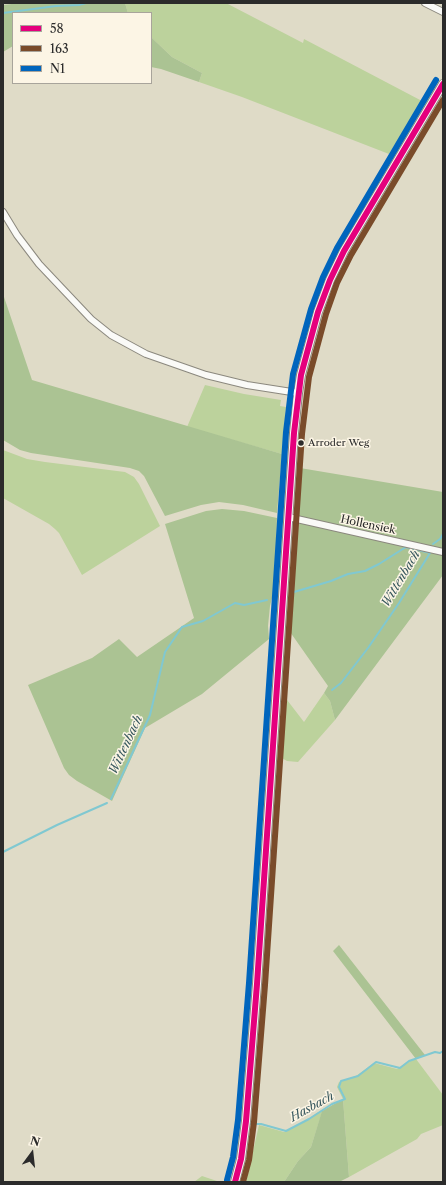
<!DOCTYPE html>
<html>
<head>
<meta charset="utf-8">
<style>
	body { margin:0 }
	#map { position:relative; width:446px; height:1185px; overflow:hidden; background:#dfdbc7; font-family:"Libre Caslon Text",serif }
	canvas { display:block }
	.frame { position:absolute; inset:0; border:4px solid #2b2b2b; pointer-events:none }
	.legend { position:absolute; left:12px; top:12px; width:140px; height:72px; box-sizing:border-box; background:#fcf5e5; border:1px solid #a8a49b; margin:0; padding:5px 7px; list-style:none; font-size:12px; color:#2b2b2b }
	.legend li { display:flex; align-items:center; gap:8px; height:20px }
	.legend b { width:20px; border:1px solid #a8a49b }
	.north { position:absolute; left:12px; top:1133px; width:40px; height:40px; -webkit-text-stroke:3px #fcf5e5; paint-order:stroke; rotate:15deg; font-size:11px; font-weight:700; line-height:16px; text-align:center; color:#2b2b2b }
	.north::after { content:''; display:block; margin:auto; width:14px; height:18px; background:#2b2b2b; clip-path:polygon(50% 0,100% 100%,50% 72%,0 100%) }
</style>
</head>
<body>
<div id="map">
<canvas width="446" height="1185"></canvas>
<div class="frame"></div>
<ul class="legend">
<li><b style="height:5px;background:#e5007d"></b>58</li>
<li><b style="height:5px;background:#7a4b2a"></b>163</li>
<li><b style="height:5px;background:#0065bd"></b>N1</li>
</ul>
<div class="north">N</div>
</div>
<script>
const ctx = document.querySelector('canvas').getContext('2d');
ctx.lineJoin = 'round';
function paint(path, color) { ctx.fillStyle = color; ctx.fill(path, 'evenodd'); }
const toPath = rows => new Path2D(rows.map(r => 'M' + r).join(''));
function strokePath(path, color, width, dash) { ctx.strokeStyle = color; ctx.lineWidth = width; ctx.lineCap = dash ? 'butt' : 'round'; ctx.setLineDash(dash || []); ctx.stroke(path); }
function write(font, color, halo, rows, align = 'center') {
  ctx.font = font + ' "Libre Caslon Text",serif'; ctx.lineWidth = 3; ctx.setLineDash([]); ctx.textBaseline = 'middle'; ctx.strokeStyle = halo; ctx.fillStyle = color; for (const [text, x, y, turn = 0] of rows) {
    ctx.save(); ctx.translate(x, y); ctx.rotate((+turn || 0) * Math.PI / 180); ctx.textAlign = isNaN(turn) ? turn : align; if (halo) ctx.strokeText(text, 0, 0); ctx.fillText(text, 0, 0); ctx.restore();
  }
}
const green = toPath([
	[125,3,226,3,303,43,304,39,422,101,389,154,242,97,199,82,202,73,172,57,151,37,151,13,128,13],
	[205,385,244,394,281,400,280,406,286,407,282,454,187,427],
	[3,450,27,459,45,462,125,472,134,477,139,484,160,526,82,575,59,533,55,529,49,524,3,498],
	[324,693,330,701,335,720,298,762,287,761,280,757,284,696,304,722],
	[416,1059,443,1095,443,1125,421,1134,417,1139,349,1177,343,1099,337,1087,339,1082,356,1076,374,1063,397,1069,407,1062],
	[323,1109,311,1147,298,1161,284,1182,246,1182,259,1125,284,1132,307,1120],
	[202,1176,220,1182,194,1182]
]);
const forest = toPath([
	[20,3,125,3,128,13,13,13,13,46,3,52,3,5],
	[151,37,172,57,202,73,199,82,161,69,151,67],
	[3,294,32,380,282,454,277,513,243,505,219,502,201,505,165,516,144,476,139,471,130,468,31,453,20,450,3,440],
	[300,468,443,492,443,549,295,516],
	[222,509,244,511,277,518,275,586,270,606,268,626,269,639,202,694,145,728,112,801,77,781,69,775,64,768,28,685,92,658,119,639,137,657,194,618,165,524,206,511],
	[295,521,443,553,443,575,335,720,330,701,324,693,328,686,288,629],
	[339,945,425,1055,416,1059,333,951],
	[343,1099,349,1177,339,1182,284,1182,298,1161,311,1147,322,1111]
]);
const stream = toPath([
	[3,13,56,6,79,5,86,3],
	[433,544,440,539,443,534],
	[294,592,331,581,348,574,365,571,379,564,406,547,430,553,399,603,368,648,341,683,332,690],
	[111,799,150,715,165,652,182,627,203,621,235,603,244,605,267,600],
	[3,852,57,825,107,803],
	[249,1124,261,1124,286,1131,309,1119,332,1104,345,1099,339,1087,341,1081,358,1076,376,1062,400,1068,409,1061,435,1052,440,1053,443,1051],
	[227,1182,239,1147]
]);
const minor = toPath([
	[425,3,443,12],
	[3,212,17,235,39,264,91,319,111,335,146,354,206,375,247,385,298,393],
	[288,517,443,552]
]);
const tertiary = toPath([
	[235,1182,241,1159,246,1121,257,984,294,433,298,393,301,375,318,312,330,280,344,251,443,84]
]);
const bus1 = toPath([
	[235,1182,241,1159,246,1121,257,984,294,433,301,375,318,312,330,280,344,251,443,84]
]);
const bus2 = toPath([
	[243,1182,249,1160,254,1122,265,985,302,434,309,377,326,314,337,283,351,255,443,100]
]);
const bus3 = toPath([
	[227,1180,233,1157,238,1120,249,983,286,432,293,374,311,309,323,277,337,248,436,80]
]);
const markers = [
	[301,443,3.5,"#2b2b2b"]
];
const busNames = [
	["Arroder Weg",308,443]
];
const streetNames = [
	["Hollensiek",368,525,12]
];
const waterNames = [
	["Wittenbach",401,579,-59],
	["Wittenbach",126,745,-65],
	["Hasbach",312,1107,-29]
];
paint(green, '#bcd29c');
paint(forest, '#abc393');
strokePath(stream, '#80c8d1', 2);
strokePath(minor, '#8b887e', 8);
strokePath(tertiary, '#8b887e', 10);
strokePath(minor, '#fafaf7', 6);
strokePath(tertiary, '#fafaf7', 8);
strokePath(bus1, '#e5007d', 6);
strokePath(bus2, '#7a4b2a', 6);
strokePath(bus3, '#0065bd', 6);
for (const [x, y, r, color] of markers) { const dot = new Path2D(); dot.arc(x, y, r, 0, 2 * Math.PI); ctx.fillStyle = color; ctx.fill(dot); strokePath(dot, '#fcf5e5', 1.5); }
write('10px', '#2b2b2b', '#fcf5e5', busNames, 'left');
write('11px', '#2b2b2b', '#fcf5e5', streetNames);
write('italic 12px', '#38585e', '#fcf5e5', waterNames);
</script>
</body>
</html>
